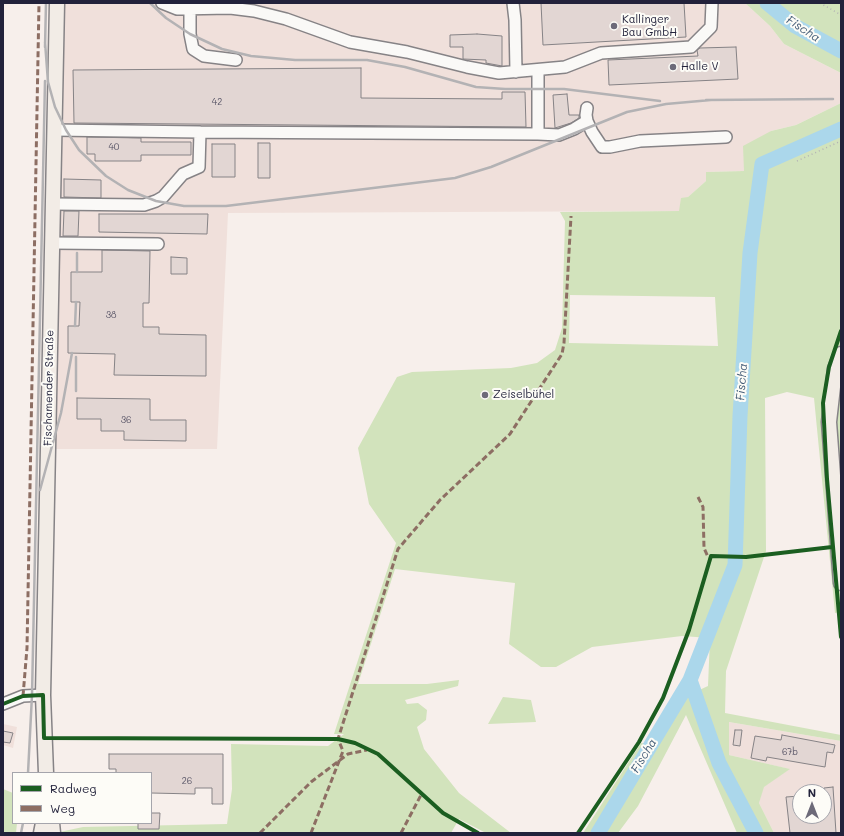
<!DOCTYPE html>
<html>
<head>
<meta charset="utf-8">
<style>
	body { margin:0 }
	#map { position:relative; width:844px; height:836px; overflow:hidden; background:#f7efeb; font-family:Mali,sans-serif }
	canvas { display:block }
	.frame { position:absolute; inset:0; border:4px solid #22223b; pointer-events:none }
	.legend { position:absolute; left:12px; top:772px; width:140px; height:52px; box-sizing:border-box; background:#fdfcf7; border:1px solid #a5a5ac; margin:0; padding:5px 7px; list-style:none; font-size:12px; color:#22223b }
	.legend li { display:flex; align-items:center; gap:8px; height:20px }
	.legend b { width:20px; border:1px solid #a5a5ac }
	.north { position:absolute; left:792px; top:784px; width:40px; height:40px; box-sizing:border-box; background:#fdfcf7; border:1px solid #a5a5ac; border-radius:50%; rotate:0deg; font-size:11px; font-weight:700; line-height:16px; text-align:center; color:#22223b }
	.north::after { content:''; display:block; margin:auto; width:14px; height:18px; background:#6d6a79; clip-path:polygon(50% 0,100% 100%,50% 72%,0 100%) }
</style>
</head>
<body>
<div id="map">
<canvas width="844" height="836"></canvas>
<div class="frame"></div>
<ul class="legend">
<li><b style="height:5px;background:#1b5e20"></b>Radweg</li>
<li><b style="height:5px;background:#8d6e63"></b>Weg</li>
</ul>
<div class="north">N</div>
</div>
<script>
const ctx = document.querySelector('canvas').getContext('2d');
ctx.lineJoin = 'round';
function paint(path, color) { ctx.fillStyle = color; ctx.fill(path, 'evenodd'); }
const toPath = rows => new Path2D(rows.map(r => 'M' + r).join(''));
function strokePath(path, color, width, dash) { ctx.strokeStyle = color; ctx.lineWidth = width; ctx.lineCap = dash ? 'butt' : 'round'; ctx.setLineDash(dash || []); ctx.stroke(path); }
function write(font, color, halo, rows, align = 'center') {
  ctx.font = font + ' Mali,sans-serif'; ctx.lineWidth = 4; ctx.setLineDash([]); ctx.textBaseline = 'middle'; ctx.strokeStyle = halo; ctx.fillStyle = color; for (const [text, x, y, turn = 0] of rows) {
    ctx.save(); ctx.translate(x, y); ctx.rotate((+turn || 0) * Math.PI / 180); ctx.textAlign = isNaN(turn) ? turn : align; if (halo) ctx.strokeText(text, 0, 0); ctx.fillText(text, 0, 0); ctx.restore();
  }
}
const built = toPath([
	[63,3,745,3,770,26,784,44,841,73,841,103,796,125,771,131,744,171,706,172,706,181,688,197,680,211,228,213,217,449,53,449],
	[729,722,841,741,841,833,774,833,759,803,763,787,789,769,729,755],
	[800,792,824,792,824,816,800,816],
	[3,724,17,727,13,748,3,745]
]);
const green = toPath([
	[745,3,841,3,841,73,784,44,770,26],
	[841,103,841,612,835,613,814,398,787,392,765,398,766,551,726,671,725,713,841,735,841,741,729,722,729,755,790,769,764,787,759,803,774,833,737,833,686,715,638,806,618,833,583,833,641,743,656,745,684,697,708,686,710,638,682,636,592,647,556,667,541,667,509,644,515,583,395,569,358,684,427,684,459,680,458,686,405,700,407,704,418,703,427,710,426,720,417,727,424,749,459,793,511,833,486,833,459,819,451,833,55,833,83,827,227,824,232,789,231,744,328,746,344,734,334,734,396,543,369,504,358,448,397,377,412,372,511,368,537,363,555,350,562,328,565,221,560,212,679,211,681,198,688,197,706,181,706,172,744,171,743,146,771,131,796,125],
	[570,295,715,297,718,346,569,343],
	[503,697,531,700,536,722,488,724],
	[3,789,13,793,13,823,17,823,16,833,3,833]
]);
const river = toPath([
	[767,3,795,26,841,51],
	[690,680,719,763,756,833],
	[598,833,690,680,735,565,740,416,750,253,762,164,841,129]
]);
const building = toPath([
	[541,3,684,3,686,37,543,45,541,3],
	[477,34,502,36,502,66,486,63,486,60,463,59,463,47,450,47,450,35,477,34],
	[736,47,738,79,609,85,608,60,698,56,697,50,700,48,736,47],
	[361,68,361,98,502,99,502,92,525,92,526,127,74,123,73,70,361,68],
	[567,94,569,115,579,115,579,118,571,123,555,128,553,95,567,94],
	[87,137,141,138,141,142,191,142,191,155,141,155,141,161,95,161,95,154,87,154,87,137],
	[258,143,270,143,270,178,258,178,258,143],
	[212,144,235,144,235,177,212,177,212,144],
	[64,179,101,180,101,198,64,197,64,179],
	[64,211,79,211,78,236,63,236,64,211],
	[99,214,208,214,207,234,99,232,99,214],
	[102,250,150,251,149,303,143,303,143,327,159,327,159,334,206,335,206,376,114,375,115,354,68,353,68,326,79,326,80,302,71,302,71,272,102,272,102,250],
	[171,257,187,258,187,274,171,274,171,257],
	[77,398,150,399,150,420,186,420,186,441,124,440,124,431,101,431,101,419,77,419,77,398],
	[735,730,742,730,740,746,733,745,735,730],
	[3,731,13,733,10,743,3,742,3,731],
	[782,735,835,745,833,753,827,752,825,767,767,757,766,761,751,758,755,736,781,740,782,735],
	[109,754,223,754,223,804,212,804,212,788,195,788,195,794,151,793,151,773,116,773,116,769,109,769,109,754],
	[833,787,836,833,790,833,786,797,800,796,800,816,824,816,824,788,833,787],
	[151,813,160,813,159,829,138,829,138,823,151,823,151,813]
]);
const path = toPath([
	[820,3,841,15],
	[797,161,841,141]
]);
const minor = toPath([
	[162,3,177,9,230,8,254,11,286,19,350,42,407,52,467,67,499,73,565,67,601,53,691,47,711,27,712,3],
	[513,3,515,20,516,72],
	[190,9,190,34,193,49,204,56,236,60],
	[587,108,586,115,587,121,592,132,602,147,610,147,640,141,726,137],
	[200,132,538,134,538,70],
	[538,134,559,135,574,129,587,121],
	[53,204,144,205,156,201,163,197,183,174,199,167,200,132,54,130],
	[52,243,158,244],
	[3,704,23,696,43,695]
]);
const major = toPath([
	[841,354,835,369,829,422,841,583],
	[46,773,43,695,57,3],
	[52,823,53,833],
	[41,833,43,823]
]);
const rail = toPath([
	[150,3,166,18,190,34,222,49,251,56,295,60,367,60,405,67,476,87,505,89,564,89,660,101],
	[45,42,48,82,55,107,66,130,79,150,106,176,128,190,156,201,184,206,226,206,455,178,491,167,627,112,666,104,711,100],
	[45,47,46,3],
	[706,100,833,99],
	[77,272,77,253],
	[75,326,76,302],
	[76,391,76,357],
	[40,490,61,413,72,353],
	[28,773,32,695,45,81],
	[21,833,23,823]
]);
const quiet = toPath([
	[698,497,703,507,704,548,708,557,711,558],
	[23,696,27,648,39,3],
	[260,833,311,782,348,754,367,750],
	[311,833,343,751,338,739,398,549,440,500,510,434,562,354,564,343,571,216],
	[401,833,421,795]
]);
const cycleway = toPath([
	[841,331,829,367,823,403,827,479,841,637],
	[3,704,23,696,43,695,44,738,338,739,355,743,378,754,443,813,478,833],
	[578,833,639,742,663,698,689,630,711,556,746,557,832,547]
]);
const markers = [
	[614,26,4,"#6d6a79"],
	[673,67,4,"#6d6a79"],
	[485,395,4,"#6d6a79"]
];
const numberNames = [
	["42",217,102],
	["40",114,147],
	["38",111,315],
	["36",126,420],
	["67b",790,752],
	["26",187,781]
];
const poiNames = [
	["Kallinger",622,20],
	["Bau GmbH",622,33],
	["Halle V",681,67],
	["Zeiselbühel",493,395]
];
const streetNames = [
	["Fischamender Straße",49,388,-89]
];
const waterNames = [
	["Fischa",803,29,33],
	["Fischa",742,382,-86],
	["Fischa",644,756,-59]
];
paint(built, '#f0e0db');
paint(green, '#d2e3bc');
strokePath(river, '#abd7eb', 15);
paint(building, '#e2d6d3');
strokePath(building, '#868386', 1);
strokePath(minor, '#868386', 14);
strokePath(major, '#868386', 17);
strokePath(path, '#b3b2b4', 1.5, [1, 3]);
strokePath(minor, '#faf9f7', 11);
strokePath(major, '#f2ece6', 14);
strokePath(rail, '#b3b2b4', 2.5);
strokePath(quiet, '#8d6e63', 3, [6, 3]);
strokePath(cycleway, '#1b5e20', 4);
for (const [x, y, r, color] of markers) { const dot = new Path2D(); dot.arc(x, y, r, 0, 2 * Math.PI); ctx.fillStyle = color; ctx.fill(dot); strokePath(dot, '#fdfcf7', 1.5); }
write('9px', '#555264', null, numberNames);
write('11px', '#22223b', '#fdfcf7', poiNames, 'left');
write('11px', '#22223b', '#fdfcf7', streetNames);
write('italic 12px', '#465e79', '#fdfcf7', waterNames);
</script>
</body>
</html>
